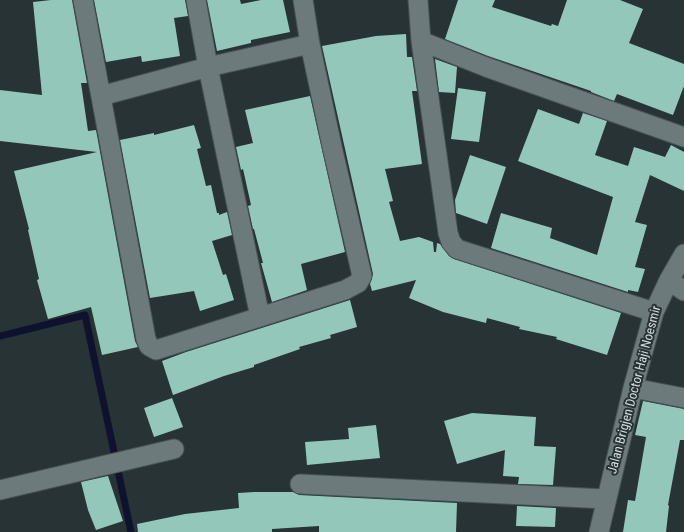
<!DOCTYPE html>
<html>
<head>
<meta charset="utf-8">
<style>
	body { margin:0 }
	canvas { display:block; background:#273335 }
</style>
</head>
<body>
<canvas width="684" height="532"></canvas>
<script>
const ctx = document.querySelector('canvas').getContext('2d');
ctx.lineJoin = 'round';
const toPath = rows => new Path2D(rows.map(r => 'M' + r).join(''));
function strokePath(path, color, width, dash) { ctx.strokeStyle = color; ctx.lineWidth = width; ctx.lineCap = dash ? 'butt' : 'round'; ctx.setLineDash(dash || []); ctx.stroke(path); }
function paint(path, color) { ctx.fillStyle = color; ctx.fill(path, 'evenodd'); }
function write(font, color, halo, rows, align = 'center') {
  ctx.font = font + ' "Roboto Condensed",sans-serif'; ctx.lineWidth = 4; ctx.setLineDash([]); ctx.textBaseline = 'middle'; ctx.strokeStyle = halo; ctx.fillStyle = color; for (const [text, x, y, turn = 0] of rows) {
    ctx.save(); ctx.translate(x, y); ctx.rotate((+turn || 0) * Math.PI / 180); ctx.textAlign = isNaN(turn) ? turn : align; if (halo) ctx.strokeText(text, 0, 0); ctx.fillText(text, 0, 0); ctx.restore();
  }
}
const stream = toPath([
	[0,336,85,315,131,532]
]);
const building = toPath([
	[51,0,72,0,87,83,81,83,88,131,96,130,135,341,138,347,102,355,91,307,48,319,37,280,39,279,28,230,29,229,14,171,97,152,0,141,0,90,42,95,33,2],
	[94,0,185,0,188,16,174,18,180,56,142,62,141,56,106,62],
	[207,0,240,0,241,4,261,0,283,0,290,32,251,40,251,43,217,51],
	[458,0,495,0,492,7,551,26,552,24,558,26,567,0,620,0,643,9,629,43,684,64,684,86,673,115,617,94,614,101,591,92,591,91,488,56,445,39],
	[406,34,407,57,412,57,417,91,412,91,422,164,385,169,393,201,389,202,400,241,419,237,433,242,434,252,436,252,437,243,440,244,449,256,454,259,621,313,607,355,556,339,557,337,519,329,520,327,487,318,486,323,443,312,409,298,416,280,372,291,370,284,373,274,322,46,376,36],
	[435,59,457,67,455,93,439,92],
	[458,88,486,92,479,142,451,139],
	[310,96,345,252,301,264,307,290,272,302,261,263,263,263,254,229,253,229,248,206,251,205,243,169,241,170,236,147,253,143,245,110],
	[538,109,579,124,583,113,607,121,595,155,628,166,634,147,665,157,671,145,684,152,684,191,650,175,635,222,647,225,635,267,645,269,638,292,628,290,628,292,491,248,501,213,552,228,550,238,597,255,613,197,518,161],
	[194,125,201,148,197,149,206,186,211,185,217,213,219,213,219,215,227,212,232,235,212,241,223,275,226,274,234,300,200,311,194,291,150,298,120,140,154,133,154,135],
	[470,155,506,167,487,224,456,213,455,200],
	[350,300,357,327,330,335,331,338,299,347,300,349,254,365,254,367,224,376,173,395,162,361,186,352],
	[172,398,183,427,154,437,144,408],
	[643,401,684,409,684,440,680,440,668,505,669,506,666,532,623,532,628,500,635,501,646,437,635,435],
	[472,413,536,417,534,446,556,447,553,485,518,484,519,477,503,476,505,450,457,464,444,421],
	[376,425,380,458,307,465,305,442,349,439,348,428],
	[108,476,123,521,96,530,88,510,81,482],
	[254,492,293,492,299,495,457,503,456,532,319,532,319,526,272,529,272,532,138,532,137,524,185,514,239,508,238,493],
	[517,506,556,508,555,527,516,526]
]);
const minor = toPath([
	[83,0,146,339,149,346,156,350,345,290,358,283,362,276,333,151,310,44,303,0],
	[196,0,208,67,260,317],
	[418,0,421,41,448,233,451,242,457,249,654,312],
	[421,41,486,67,684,137],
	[101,96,208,67,310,44],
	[669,280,684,291],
	[633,388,684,398],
	[300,484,606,499],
	[0,490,174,449],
	[599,532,633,388,654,312,669,280,684,254]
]);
const streetNames = [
	["Jalan Brigjen Doctor Haji Noesmir",635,390,-75]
];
strokePath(stream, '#0f122f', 7);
paint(building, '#93c7b9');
strokePath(minor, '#465153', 21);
strokePath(minor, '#6c7a7c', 19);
write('13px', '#d5dcde', '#273335', streetNames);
</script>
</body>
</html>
